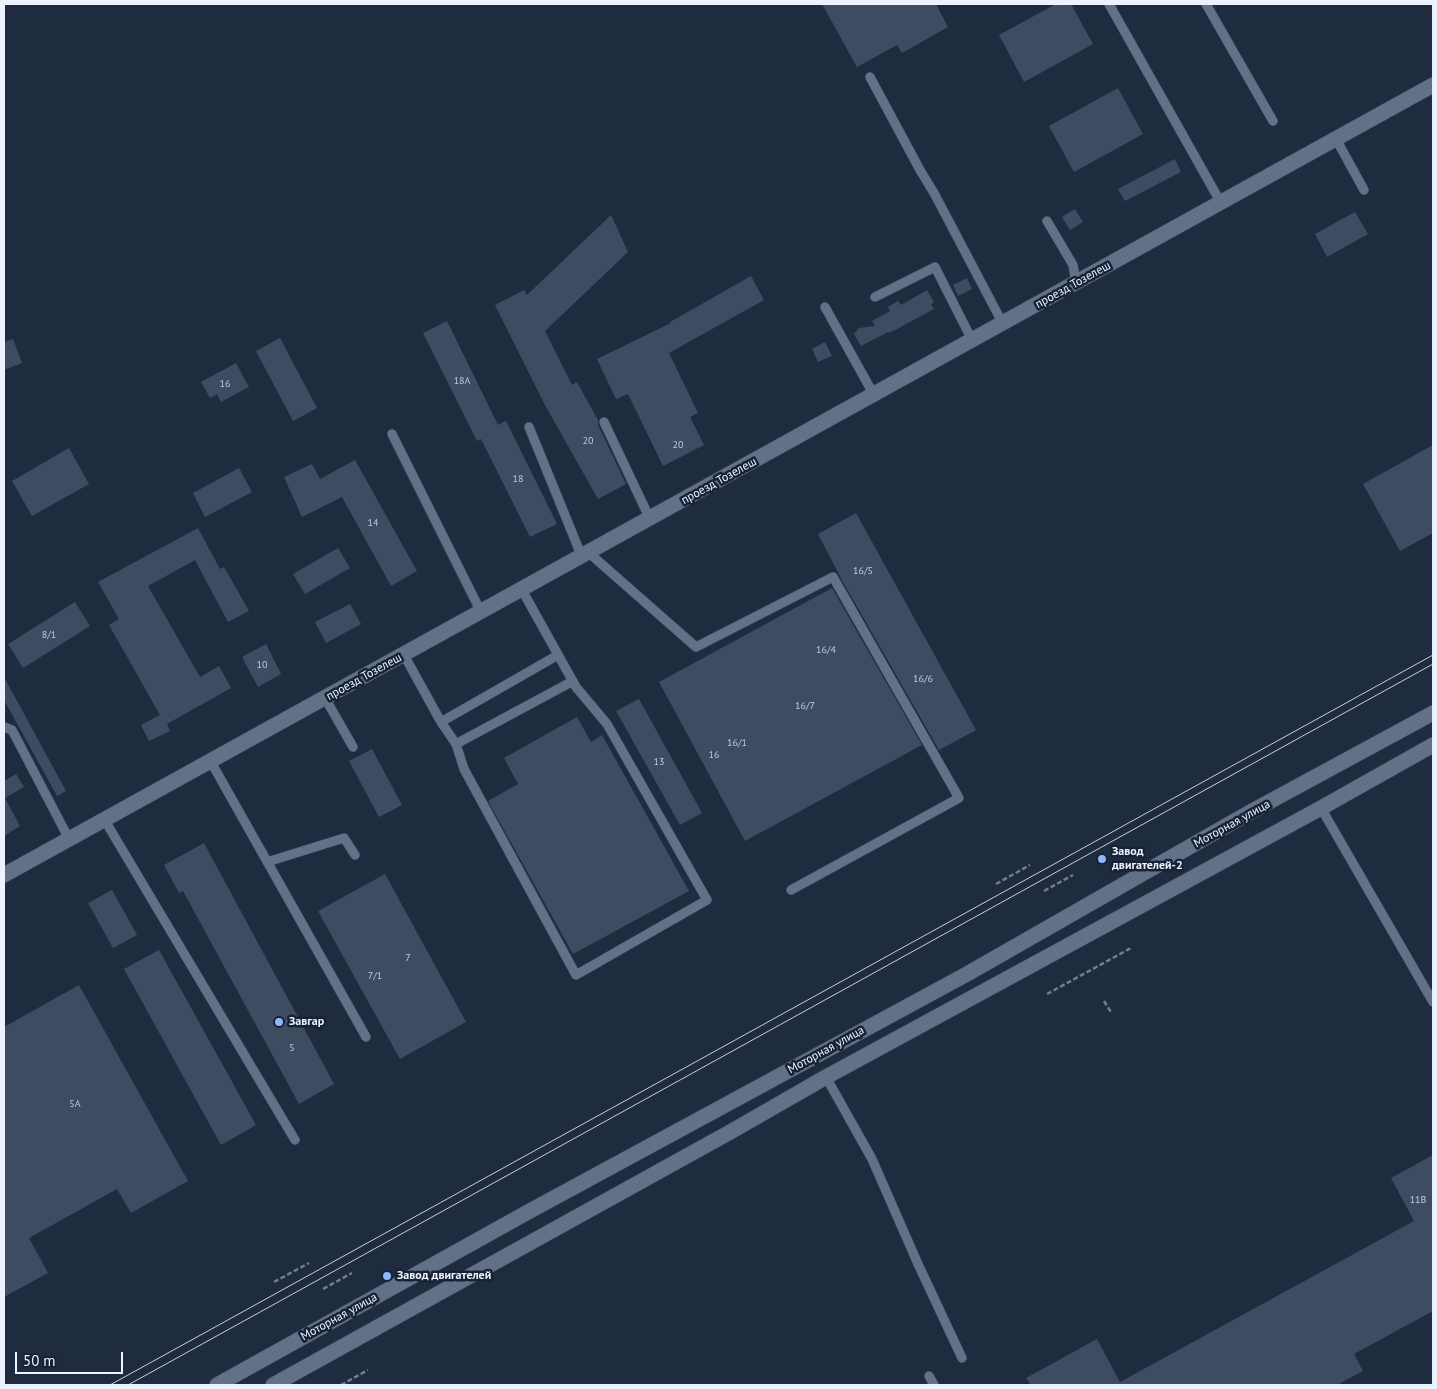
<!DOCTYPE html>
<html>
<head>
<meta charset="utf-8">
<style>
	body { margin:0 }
	#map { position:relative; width:1437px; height:1389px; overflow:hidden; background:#1f2c40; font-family:"PT Sans",sans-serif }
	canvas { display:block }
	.frame { position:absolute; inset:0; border:5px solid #ecf3fe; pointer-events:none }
	.scale { position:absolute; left:15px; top:1352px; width:108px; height:22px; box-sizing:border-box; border:2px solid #ecf3fe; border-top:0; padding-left:6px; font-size:15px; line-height:18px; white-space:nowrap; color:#ecf3fe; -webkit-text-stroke:4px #162235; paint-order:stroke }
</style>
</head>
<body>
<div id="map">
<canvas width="1437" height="1389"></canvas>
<div class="frame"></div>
<div class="scale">50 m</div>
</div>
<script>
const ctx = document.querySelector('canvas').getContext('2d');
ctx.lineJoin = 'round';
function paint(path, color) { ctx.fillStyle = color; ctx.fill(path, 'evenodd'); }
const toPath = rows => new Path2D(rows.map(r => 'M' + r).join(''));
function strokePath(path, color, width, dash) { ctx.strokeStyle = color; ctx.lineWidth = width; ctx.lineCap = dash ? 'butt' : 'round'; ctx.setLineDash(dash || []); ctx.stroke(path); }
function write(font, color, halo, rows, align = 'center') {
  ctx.font = font + ' "PT Sans",sans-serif'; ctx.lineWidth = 5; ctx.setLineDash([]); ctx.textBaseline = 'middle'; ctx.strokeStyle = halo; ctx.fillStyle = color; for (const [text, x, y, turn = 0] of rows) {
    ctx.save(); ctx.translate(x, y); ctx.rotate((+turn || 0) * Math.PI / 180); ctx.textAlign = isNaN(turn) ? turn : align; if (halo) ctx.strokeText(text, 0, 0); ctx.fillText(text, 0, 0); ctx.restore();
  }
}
const building = toPath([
	[822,4,936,4,948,27,902,53,897,45,857,67],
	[1056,4,1071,4,1093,44,1024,82,999,35],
	[1118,88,1143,134,1074,172,1049,126],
	[1175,159,1181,172,1125,201,1118,189],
	[1075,209,1083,222,1070,230,1062,217],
	[1355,212,1368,234,1327,257,1315,234],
	[611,215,628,252,545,331,572,385,577,382,598,420,598,425,626,484,598,499,546,407,495,305,524,290,527,295],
	[751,276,764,300,669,353,698,413,690,417,704,445,663,466,628,394,616,399,597,359,671,323,670,322],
	[967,278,972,289,958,296,953,285],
	[927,290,934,302,931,304,934,309,897,329,888,333,888,332,861,346,854,334,859,328,875,326,872,321,890,311,888,307,898,301,901,305],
	[447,321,498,425,506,421,557,524,530,537,481,439,477,441,423,333],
	[280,338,317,408,293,421,256,351],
	[13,339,22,363,4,370,4,342],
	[825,342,832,356,818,362,812,349],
	[236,363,249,387,221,402,217,394,210,398,201,382],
	[1433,445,1433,533,1400,551,1363,484],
	[69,448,89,484,32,516,12,481],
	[355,460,417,571,391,586,342,497,302,517,284,477,312,464,320,479],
	[239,468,252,492,205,517,193,493],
	[856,513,976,730,939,750,843,582,818,534],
	[198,528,220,569,224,567,249,611,228,622,195,560,148,586,200,677,219,666,231,688,167,724,170,731,149,741,141,725,160,715,109,625,119,619,98,582],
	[338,548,350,568,305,594,293,574],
	[832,588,922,745,745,841,659,682],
	[75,602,90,626,23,668,8,644],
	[350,604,361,624,326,643,315,622],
	[266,644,281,674,258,687,242,657],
	[4,677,66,791,57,796,4,700],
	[639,699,702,813,680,825,616,711],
	[577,717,591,742,602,735,689,891,573,954,488,801,518,784,504,758],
	[372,749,402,805,379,817,349,761],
	[16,774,24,787,5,798,20,826,4,836,4,781],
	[204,843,334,1084,299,1104,183,891,179,893,164,865],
	[385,874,466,1022,400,1059,318,911],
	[112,890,137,935,113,948,88,903],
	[159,950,256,1125,221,1145,124,969],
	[79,985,188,1181,131,1213,117,1189,29,1238,48,1273,4,1297,4,1027],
	[1433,1155,1433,1311,1354,1354,1363,1371,1337,1385,1031,1385,1026,1378,1097,1339,1120,1382,1414,1221,1391,1178]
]);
const path = toPath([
	[996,884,1030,865],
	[1044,891,1073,875],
	[1047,994,1131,948],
	[1104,1001,1111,1012],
	[274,1282,309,1263],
	[323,1289,352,1273],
	[341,1385,368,1370]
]);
const lane = toPath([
	[1109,4,1221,203],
	[1206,4,1273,121],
	[870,77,920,170,934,193,1003,324],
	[1336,139,1364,190],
	[1047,221,1073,265,1076,283],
	[875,297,935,267,972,340],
	[825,307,874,395],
	[604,422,650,519],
	[529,427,582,557],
	[392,434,481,612],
	[589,553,696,647,833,577,959,798,791,890],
	[404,655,441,722,456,744,464,769,576,975,707,900,607,724,576,687,522,590],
	[325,698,353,747],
	[441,722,558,655],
	[4,727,12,730,69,839],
	[456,744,573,681],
	[211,762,366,1037],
	[1321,808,1433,1002],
	[104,819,295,1140],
	[267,862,344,838,355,855],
	[826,1077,872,1159,918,1264,962,1358],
	[929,1376,934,1385]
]);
const secondary = toPath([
	[4,875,1433,85],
	[217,1385,528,1212,967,974,1254,810,1433,713],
	[273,1385,732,1131,826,1077,1321,808,1433,745]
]);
const tram = toPath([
	[110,1385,1433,655],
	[128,1385,1433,664]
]);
const markers = [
	[1102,859,5,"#8db9fc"],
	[279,1022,5,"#8db9fc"],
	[387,1276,5,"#8db9fc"]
];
const numberNames = [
	["18А",462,381],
	["16",225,384],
	["20",588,441],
	["20",678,445],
	["18",518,479],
	["14",373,523],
	["16/5",863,571],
	["8/1",49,635],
	["16/4",826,650],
	["10",262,665],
	["16/6",923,679],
	["16/7",805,706],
	["16/1",737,743],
	["16",714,755],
	["13",659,762],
	["7",408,958],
	["7/1",375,976],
	["5",292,1048],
	["5А",75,1104],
	["11В",1418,1200]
];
const streetNames = [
	["проезд Тозелеш",1073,285,-29],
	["проезд Тозелеш",719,481,-29],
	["проезд Тозелеш",364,677,-29],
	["Моторная улица",1232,824,-29],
	["Моторная улица",826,1050,-29],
	["Моторная улица",339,1317,-29]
];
const poiNames = [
	["Завод",1112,852],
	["двигателей-2",1112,866],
	["Завгар",289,1022],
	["Завод двигателей",397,1276]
];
paint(building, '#3e4c62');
strokePath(lane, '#3f4a5a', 10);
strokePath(secondary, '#3f4a5a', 16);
strokePath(path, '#727d8d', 2.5, [5, 2.5]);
strokePath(lane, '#627188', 9);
strokePath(secondary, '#627188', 15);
strokePath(tram, '#c7cfdb', 1);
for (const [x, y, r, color] of markers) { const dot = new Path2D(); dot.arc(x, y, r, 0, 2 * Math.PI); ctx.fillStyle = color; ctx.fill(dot); strokePath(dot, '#162235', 2); }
write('10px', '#c0c9d7', null, numberNames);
write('12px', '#ecf3fe', '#162235', streetNames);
write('bold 12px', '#ecf3fe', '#162235', poiNames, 'left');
</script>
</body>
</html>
